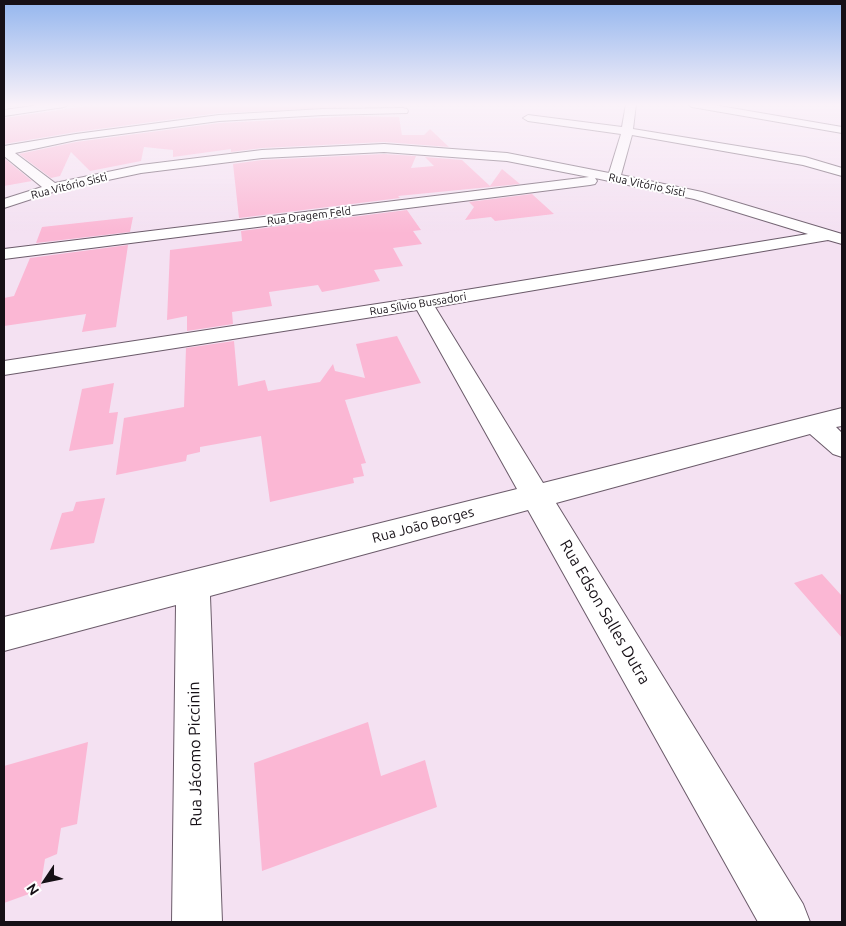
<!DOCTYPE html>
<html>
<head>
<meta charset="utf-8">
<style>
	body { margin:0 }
	#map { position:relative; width:846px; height:926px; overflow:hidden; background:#f4e1f2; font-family:Ubuntu,sans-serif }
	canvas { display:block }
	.frame { position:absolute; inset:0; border:5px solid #161016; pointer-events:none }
	.north { position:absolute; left:20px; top:856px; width:50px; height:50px; -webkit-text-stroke:4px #fff; paint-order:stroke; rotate:236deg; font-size:14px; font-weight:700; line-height:20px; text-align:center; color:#161016 }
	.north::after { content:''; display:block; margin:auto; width:18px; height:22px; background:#161016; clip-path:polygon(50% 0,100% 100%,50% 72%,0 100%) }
</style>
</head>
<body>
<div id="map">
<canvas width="846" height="926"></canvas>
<div class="frame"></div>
<div class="north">N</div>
</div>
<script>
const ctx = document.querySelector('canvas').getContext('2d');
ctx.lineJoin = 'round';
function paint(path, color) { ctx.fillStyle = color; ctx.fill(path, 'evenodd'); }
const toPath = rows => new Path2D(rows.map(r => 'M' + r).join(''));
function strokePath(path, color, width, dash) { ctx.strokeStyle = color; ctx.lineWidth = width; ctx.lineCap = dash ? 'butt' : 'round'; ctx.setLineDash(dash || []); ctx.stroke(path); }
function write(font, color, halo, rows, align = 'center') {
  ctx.font = font + ' Ubuntu,sans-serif'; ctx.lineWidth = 4; ctx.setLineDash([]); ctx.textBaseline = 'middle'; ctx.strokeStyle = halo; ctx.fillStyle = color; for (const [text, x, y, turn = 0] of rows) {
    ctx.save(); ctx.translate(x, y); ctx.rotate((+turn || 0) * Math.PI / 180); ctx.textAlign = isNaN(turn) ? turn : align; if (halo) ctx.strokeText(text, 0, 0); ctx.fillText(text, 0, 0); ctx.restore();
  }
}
const building = toPath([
	[100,104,356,104,356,107,219,113,76,132,4,144,4,118],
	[355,116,399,117,402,135,424,135,430,129,449,147,384,142,262,148,231,152,231,149,173,157,173,150,144,147,141,161,90,171,71,152,60,176,51,178,19,154,76,142,219,123],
	[384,154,416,156,411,168,434,166,425,157,462,160,490,186,502,169,520,184,398,196,400,198,239,218,233,164,262,160],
	[4,158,32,181,4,186],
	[532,194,554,214,495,221,491,217,465,220,474,207,469,202],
	[407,210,421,230,413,231,422,244,393,248,403,266,374,270,380,281,322,292,318,285,269,292,272,306,232,312,233,324,187,331,187,316,167,320,170,250,242,241,241,231],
	[133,217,130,232,36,243,42,227],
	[128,245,116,327,82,332,86,314,4,326,4,298,14,296,30,258],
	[397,336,421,383,345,400,366,463,361,464,364,476,353,478,354,483,270,502,261,436,200,447,200,452,187,455,186,461,116,475,124,418,184,407,186,348,234,341,238,386,265,380,268,391,320,382,333,364,335,371,365,378,356,344],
	[114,383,109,413,118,412,113,444,69,451,82,389],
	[105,498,94,543,50,550,62,513,73,511,76,502],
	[822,574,842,596,842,638,794,583],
	[368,722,381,776,425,760,437,807,262,871,254,763],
	[88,742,77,824,61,828,57,854,45,859,40,890,4,903,4,766]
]);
const minor = toPath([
	[46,104,69,104,64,107,4,116,4,110,46,104],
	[626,104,636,104,633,129,805,157,842,168,842,176,803,165,632,135,621,175,702,192,842,234,842,244,828,240,435,307,543,483,842,408,842,426,836,427,842,433,842,457,833,454,810,434,556,503,803,904,810,922,758,922,528,510,210,596,222,922,172,922,176,605,4,651,4,617,517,489,417,310,4,375,4,361,423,297,808,234,694,199,595,178,597,181,595,184,590,185,4,259,4,249,589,177,507,161,384,152,262,158,141,173,56,191,4,208,4,199,42,187,4,156,4,146,76,134,219,115,323,109,403,108,407,109,408,111,407,113,323,115,219,121,76,140,15,153,55,183,141,165,262,150,384,144,507,153,609,173,621,134,528,121,523,118,528,115,622,127,626,104],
	[687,104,708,104,842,127,842,133,692,107,687,104]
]);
const farStreetnames = [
	["Rua Vitório Sisti",647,185,12],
	["Rua Vitório Sisti",69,186,-14],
	["Rua Dragem Feld",309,216,-7],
	["Rua Sílvio Bussadori",418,304,-9]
];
const streetNames = [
	["Rua João Borges",423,525,-15]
];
const nearStreetnames = [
	["Rua Edson Salles Dutra",605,612,60],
	["Rua Jácomo Piccinin",195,754,-91]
];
paint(building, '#fbb7d4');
strokePath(minor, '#6b5b6a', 2);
paint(minor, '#fff');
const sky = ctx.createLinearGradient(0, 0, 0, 233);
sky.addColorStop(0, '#94b6ee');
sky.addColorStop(0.45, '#faf2f9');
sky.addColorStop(1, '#faf2f900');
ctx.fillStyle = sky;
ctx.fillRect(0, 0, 846, 233);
write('11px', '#161016', '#fff', farStreetnames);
write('14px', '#161016', '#fff', streetNames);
write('16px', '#161016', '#fff', nearStreetnames);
</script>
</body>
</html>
